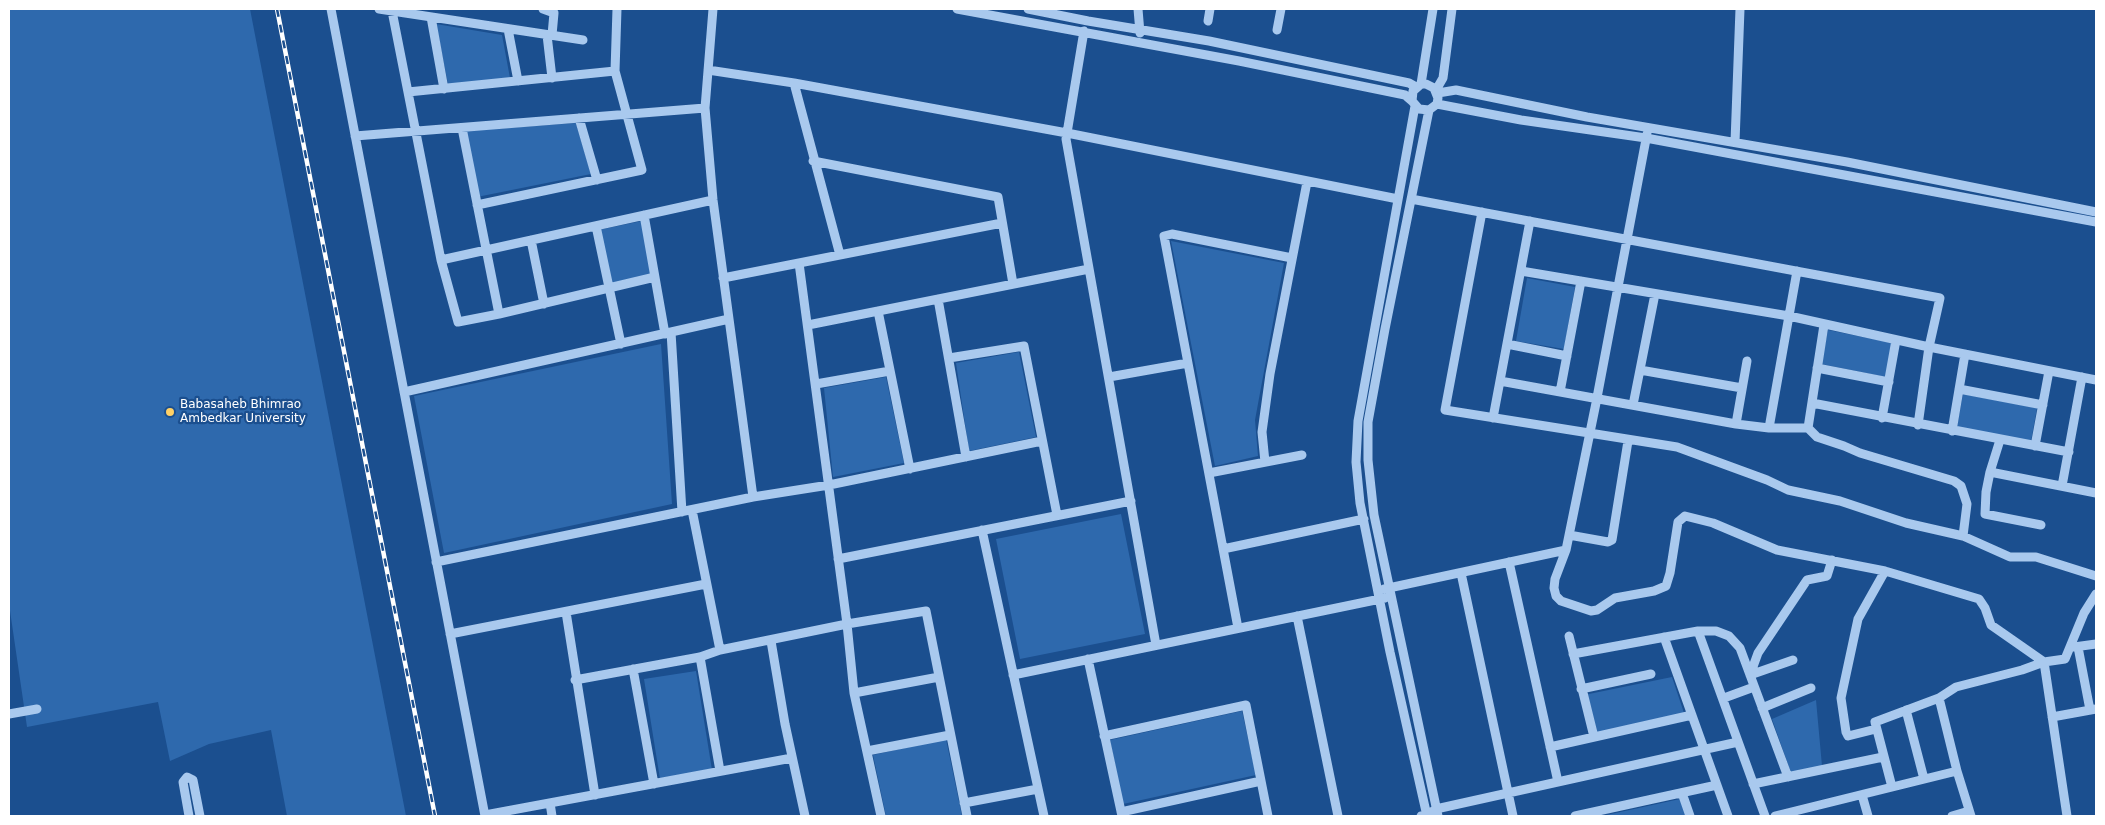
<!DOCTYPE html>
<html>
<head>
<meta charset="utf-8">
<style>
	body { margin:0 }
	#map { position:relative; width:2105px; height:825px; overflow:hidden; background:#1b4f8f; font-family:"DejaVu Sans",sans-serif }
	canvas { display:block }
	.frame { position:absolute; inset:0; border:10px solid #fff; pointer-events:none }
</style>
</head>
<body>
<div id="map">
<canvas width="2105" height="825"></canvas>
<div class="frame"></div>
</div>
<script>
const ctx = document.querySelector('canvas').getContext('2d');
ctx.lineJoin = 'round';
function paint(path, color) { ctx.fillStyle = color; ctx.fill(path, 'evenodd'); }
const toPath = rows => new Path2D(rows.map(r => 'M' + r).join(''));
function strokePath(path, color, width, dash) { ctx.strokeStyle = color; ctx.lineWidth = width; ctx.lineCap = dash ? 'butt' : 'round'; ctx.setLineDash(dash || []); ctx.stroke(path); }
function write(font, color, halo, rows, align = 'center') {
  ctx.font = font + ' "DejaVu Sans",sans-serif'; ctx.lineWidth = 4.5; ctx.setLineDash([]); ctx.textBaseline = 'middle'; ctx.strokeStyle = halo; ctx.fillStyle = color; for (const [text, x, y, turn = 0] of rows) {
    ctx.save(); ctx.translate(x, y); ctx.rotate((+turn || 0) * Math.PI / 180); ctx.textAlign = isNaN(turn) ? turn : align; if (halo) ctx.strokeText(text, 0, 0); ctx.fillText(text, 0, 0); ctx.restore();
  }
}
const green = toPath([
	[9,9,250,9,406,816,287,816,271,730,209,744,170,761,158,702,27,727,9,604],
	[436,24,502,35,510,78,448,84],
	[576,123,591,174,477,197,463,131],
	[642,221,653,281,610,289,598,230],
	[1171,241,1284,263,1255,420,1258,456,1215,466],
	[1527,278,1575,287,1564,349,1516,341],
	[1828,330,1893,343,1886,377,1821,364],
	[661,344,672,504,444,553,414,396],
	[1019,352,1036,437,969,451,956,363],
	[886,377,904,463,833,477,824,388],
	[1963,394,2037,408,2031,441,1957,427],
	[1121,514,1145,634,1020,659,996,539],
	[696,671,712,770,660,779,644,679],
	[1672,677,1684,713,1595,733,1584,695],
	[1816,700,1822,766,1791,773,1772,719],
	[1242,711,1256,775,1123,804,1110,740],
	[946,739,962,816,886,816,873,755],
	[1680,799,1686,816,1602,816]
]);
const minor = toPath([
	[331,9,485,816],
	[379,9,583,40],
	[543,9,554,13,552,35],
	[713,9,705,108,713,200,753,497,829,485,1042,441],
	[957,9,1239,61,1405,95,1412,101],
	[1028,9,1088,21,1209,41,1409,83,1416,87],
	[1138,9,1140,33],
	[392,11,441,260,458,322,499,314],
	[431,17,444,89],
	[1208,21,1210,9],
	[508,29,518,81],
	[1277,30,1281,9],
	[1084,31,1066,139,1156,645],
	[547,35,552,78],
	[708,70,794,83,1067,133,1398,199],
	[615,71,617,9],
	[794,83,840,255],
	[1421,84,1433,9],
	[1436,90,1443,78,1452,9],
	[408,92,615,71,642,170,477,205],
	[1438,93,1456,90,1587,117,1847,162,2096,212],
	[1437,104,1521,120,1646,138,2096,222],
	[1415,106,1358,421,1356,462,1360,503,1390,652,1427,816],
	[1429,110,1419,109,1412,101,1413,91,1421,84,1426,84,1434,88,1438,98,1437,104,1429,110,1385,329,1368,422,1368,460,1374,515,1438,816],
	[579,118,597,180],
	[462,128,499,314,655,277],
	[355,136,705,108],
	[1735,142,1740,9],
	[813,161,998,197,1013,284],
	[1411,199,1940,298,1929,347,1918,425],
	[1482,212,1445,410,1677,447,1767,480,1788,490,1840,501,1906,523,1963,536,2010,557,2036,557,2096,576],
	[644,215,665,334],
	[596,226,621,344],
	[531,240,544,304],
	[441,260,713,200],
	[799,263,847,624,854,693,881,816],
	[1521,271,1789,316,1929,347,2096,380],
	[723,278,1002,223],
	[938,299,966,457],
	[878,311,910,469],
	[808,325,1089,269],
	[1824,325,1808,428,1817,437,1844,446,1860,453,1954,481,1961,486,1967,504,1963,536],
	[671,332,682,512],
	[1507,344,1567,356],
	[949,358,1024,346,1057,515],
	[1817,368,1889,382],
	[1640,370,1742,388],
	[1109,377,1188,363],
	[1500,381,1736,424,1769,428,1808,428],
	[816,384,890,371],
	[1959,389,2043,405],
	[404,392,729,319],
	[1560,392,1581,281],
	[1812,403,2069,452],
	[1633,405,1655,294],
	[1493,418,1530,221],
	[1882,418,1896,340],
	[1736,424,1747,361],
	[1769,428,1797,271],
	[1952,431,1965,354],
	[2000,440,1990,472,1986,492,1985,514,2041,525],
	[2035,446,2049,371],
	[1265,462,1262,432,1270,374,1307,182],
	[1990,472,2096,493],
	[1209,473,1302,455],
	[2062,486,2082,377],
	[692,510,720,650],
	[982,530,1044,816],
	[1569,535,1608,542,1612,540,1628,441],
	[1223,549,1364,519],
	[1566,550,1555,579,1554,588,1556,596,1561,601,1591,611,1597,610,1615,598,1654,591,1666,586,1670,573,1678,522,1685,516,1713,523,1777,550,1885,571,1979,599,1985,608,1991,625,2044,662,2022,670,1956,687,1939,698,1875,722,1892,787],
	[838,559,1131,501],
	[436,562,753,497],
	[1509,562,1558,782],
	[1461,573,1513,816],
	[1384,589,1566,550,1596,403,1647,134],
	[566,612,595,795],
	[1297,616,1338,816],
	[1238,628,1164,236,1172,234,1292,258],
	[1698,631,1765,816],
	[450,634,706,584],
	[1569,636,1594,737],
	[1664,637,1728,816],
	[771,641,785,724,805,816],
	[2074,647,2096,644],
	[2078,647,2090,710],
	[1573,654,1698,631,1716,631,1729,636,1740,648,1788,777],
	[700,657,720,771],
	[1088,659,1122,816],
	[633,669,654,784],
	[1013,675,1385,598],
	[1750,675,1758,653,1807,580,1827,576,1832,560],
	[1750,675,1793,660],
	[575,680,700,657,720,650,847,624,926,611,967,816],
	[1581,689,1651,674],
	[854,693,939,677],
	[1724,698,1754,687],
	[1939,698,1957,771,1971,816],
	[1762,708,1811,688],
	[1906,710,1924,779],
	[9,714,37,709],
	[2052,717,2096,709],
	[1876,729,1848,736,1846,732,1841,698,1858,619,1885,571],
	[1104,736,1246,705,1268,816],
	[1550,747,1692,715],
	[867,751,950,735],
	[1753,784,1883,757],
	[1682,793,1690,816],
	[1862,795,1868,816],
	[550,803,552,816],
	[964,803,1038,789],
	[1121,812,1261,781],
	[485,815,792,758],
	[189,816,183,782,187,777,193,780,200,816],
	[1421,816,1427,815,1436,809,1738,742],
	[1575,816,1717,785],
	[1775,816,1957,771],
	[1952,816,1969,811],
	[2067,816,2044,662,2065,659,2084,613,2096,594]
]);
const rail = toPath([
	[277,9,435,816]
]);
const markers = [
	[170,412,5,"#ffd166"]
];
const poiNames = [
	["Babasaheb Bhimrao",180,405],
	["Ambedkar University",180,419]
];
paint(green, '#2e69ad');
strokePath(minor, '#a9c9ee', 9);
strokePath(rail, '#fff', 4.5);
strokePath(rail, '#1b4f8f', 2.5, [8]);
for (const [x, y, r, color] of markers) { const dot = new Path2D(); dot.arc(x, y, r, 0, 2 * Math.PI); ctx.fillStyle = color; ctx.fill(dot); strokePath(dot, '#1b4f8f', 2); }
write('12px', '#fff', '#1b4f8f', poiNames, 'left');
</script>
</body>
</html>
